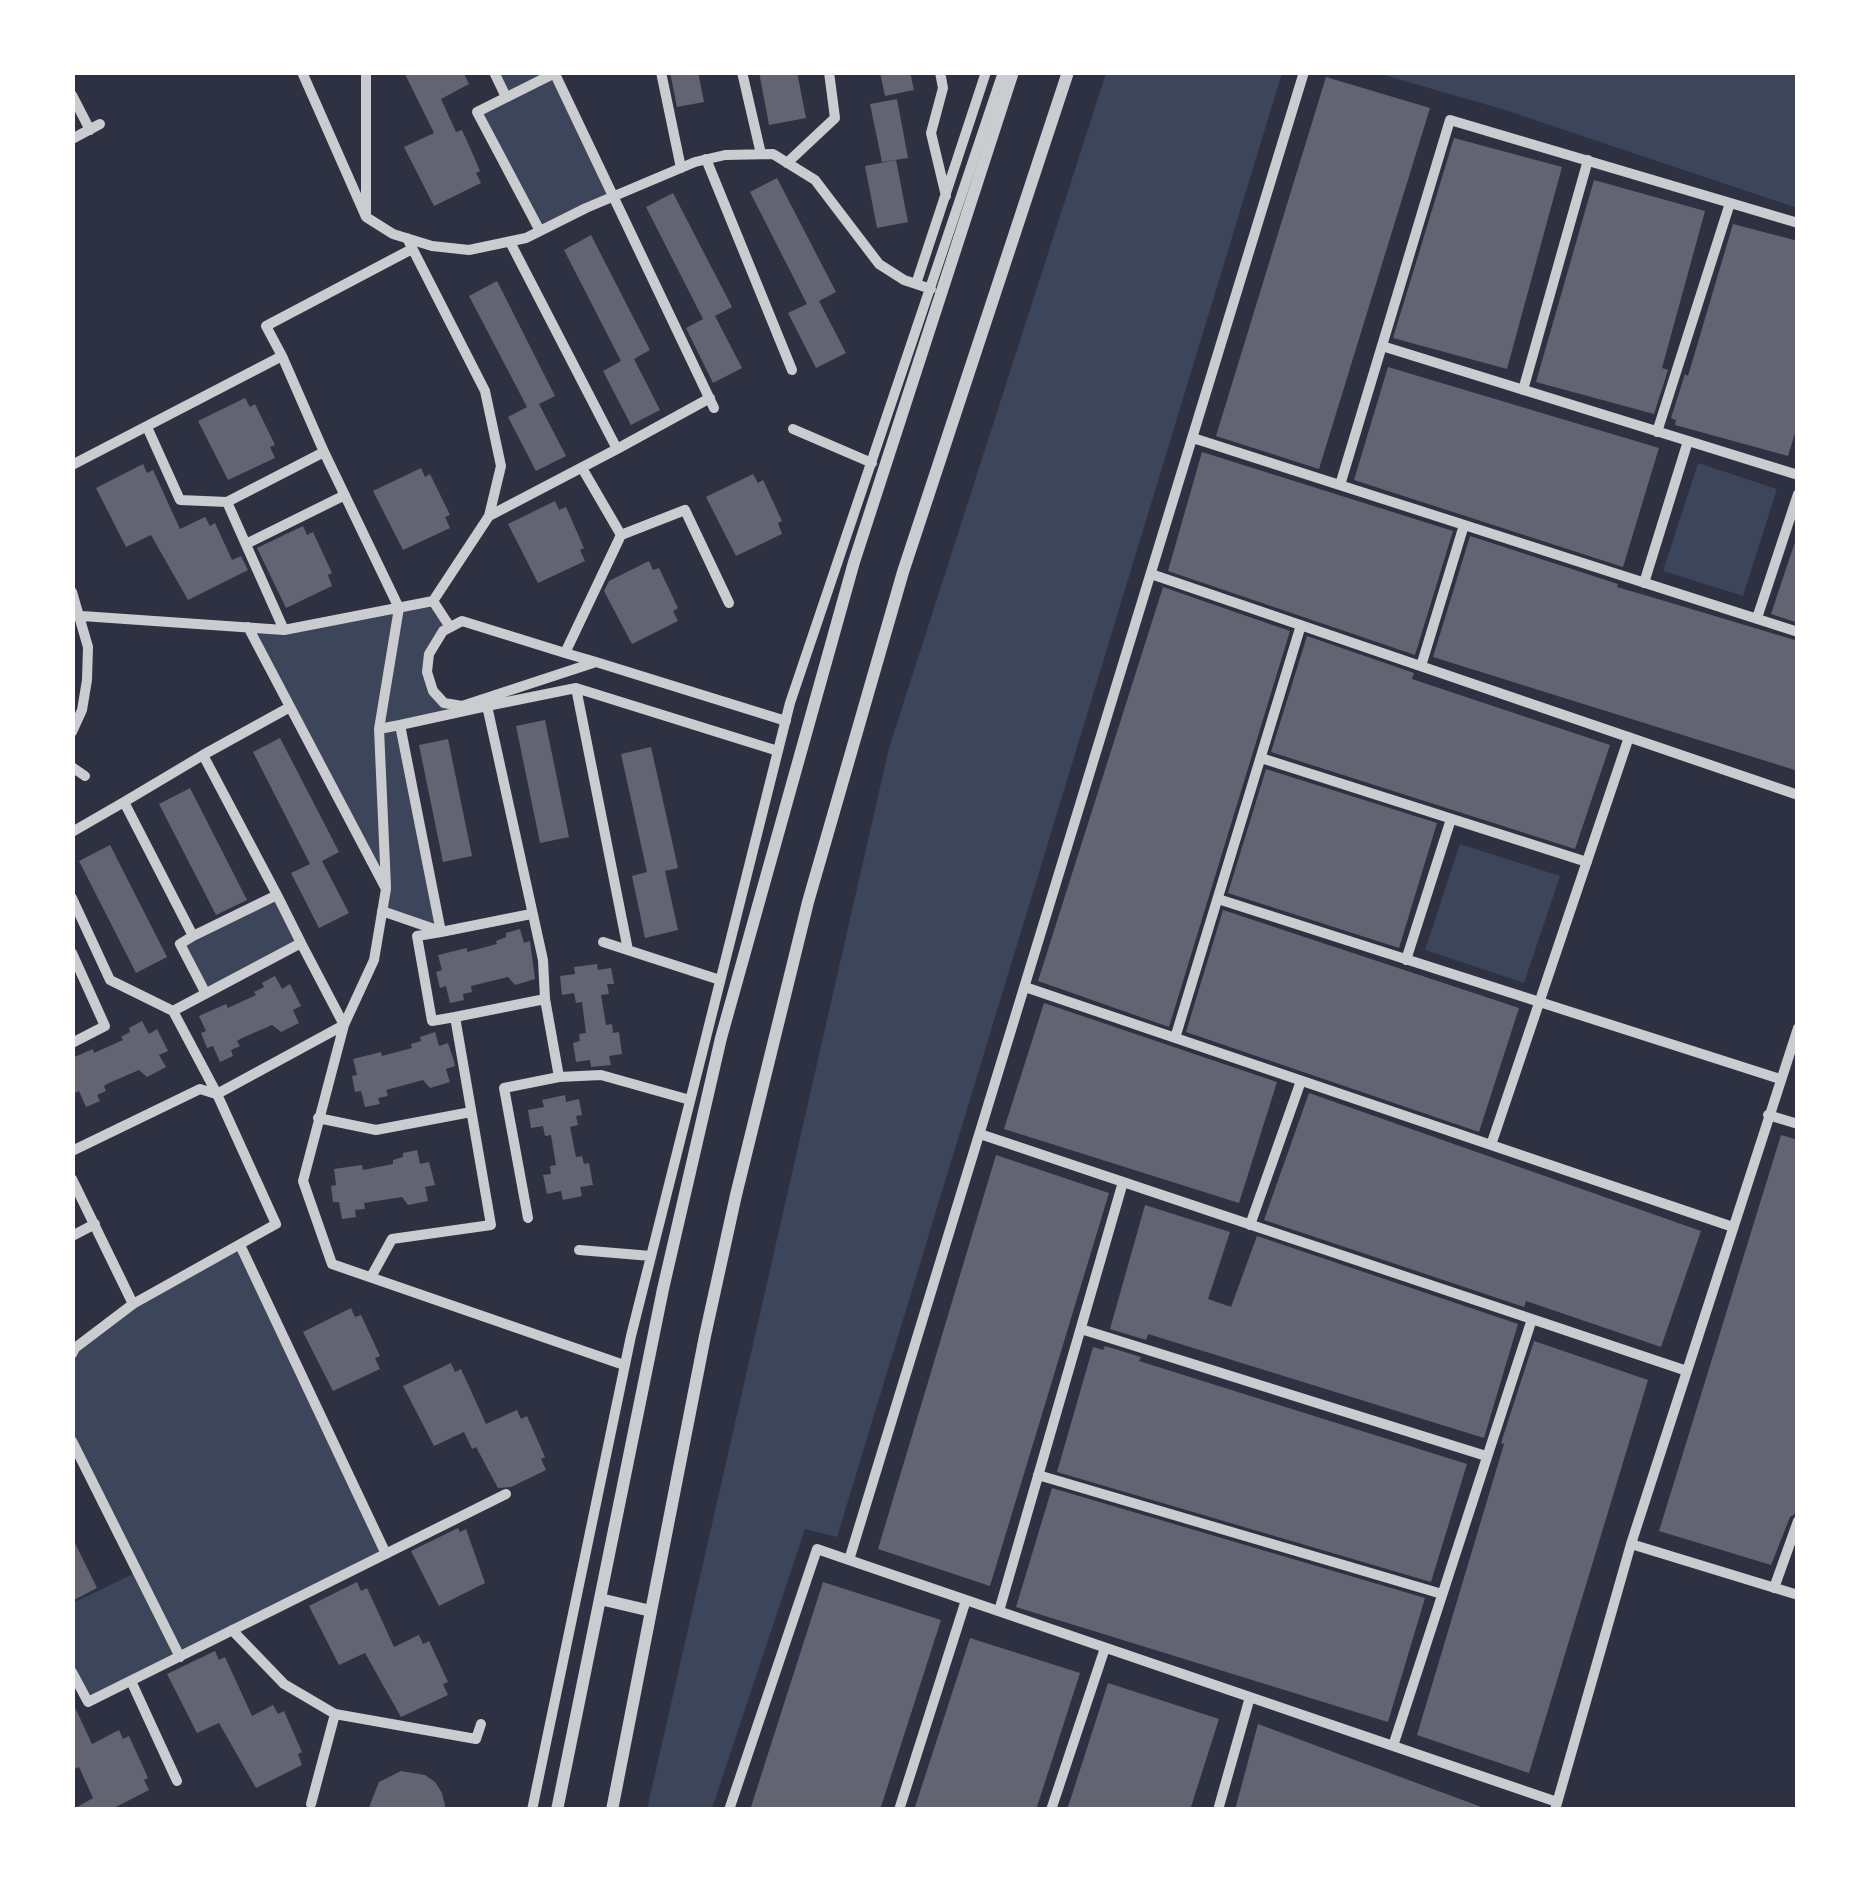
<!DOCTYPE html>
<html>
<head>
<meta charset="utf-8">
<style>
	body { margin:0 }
	#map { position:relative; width:1870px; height:1882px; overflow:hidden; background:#2d3142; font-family:Helvetica,sans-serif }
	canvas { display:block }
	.frame { position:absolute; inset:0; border:75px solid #fff; pointer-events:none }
</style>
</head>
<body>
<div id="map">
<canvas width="1870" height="1882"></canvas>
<div class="frame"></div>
</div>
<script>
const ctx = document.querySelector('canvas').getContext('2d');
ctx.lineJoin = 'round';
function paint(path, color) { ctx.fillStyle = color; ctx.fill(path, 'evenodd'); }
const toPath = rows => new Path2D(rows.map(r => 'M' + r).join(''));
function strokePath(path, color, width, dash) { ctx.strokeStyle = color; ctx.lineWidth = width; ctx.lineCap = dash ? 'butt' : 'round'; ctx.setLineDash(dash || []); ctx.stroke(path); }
const green = toPath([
	[494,73,554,73,614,196,540,231,477,112,506,97],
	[1106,73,1282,73,837,1537,805,1529,712,1809,647,1809,889,748],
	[1377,73,1797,73,1797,208,1505,110],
	[1698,463,1777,489,1743,596,1663,571],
	[433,601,450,627,443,631,427,672,444,703,462,706,400,725,441,932,382,911,386,889,248,627,284,630],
	[1460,844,1560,876,1524,983,1425,950],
	[277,895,301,943,205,992,180,944],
	[240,1245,386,1554,88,1702,73,1670,73,1603,139,1571,73,1441,73,1354,133,1304]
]);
const building = toPath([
	[404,72,463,72,469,84,441,99,456,132,462,130,471,150,480,171,476,173,481,183,434,206,404,147,434,133],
	[670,72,698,72,704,102,677,107],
	[759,72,797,72,806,118,769,125],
	[880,72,910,72,914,90,885,96],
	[1326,77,1430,108,1319,469,1216,436],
	[897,99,908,158,882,162,870,104],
	[1454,138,1562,167,1507,369,1393,338],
	[896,160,908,222,877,228,865,166],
	[777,178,836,292,819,301,846,353,816,368,788,313,807,304,750,192],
	[1594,180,1705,211,1662,368,1668,370,1654,414,1536,382],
	[673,193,732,307,715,316,742,368,713,383,686,328,703,319,646,207],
	[1733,224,1798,241,1798,423,1788,456,1675,425,1676,420,1671,418,1685,374,1688,376],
	[591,235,650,350,634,359,660,410,631,425,603,371,621,361,564,250],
	[497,281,555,396,539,404,566,456,536,471,508,417,527,407,469,296],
	[1388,367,1659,448,1623,567,1354,480],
	[245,398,250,407,255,404,275,445,270,447,275,458,228,480,198,421],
	[1202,452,1453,531,1415,655,1168,571],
	[143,464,147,473,153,470,180,529,205,517,210,526,215,523,232,560,241,556,248,570,188,600,151,535,126,547,96,488],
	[421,468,425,477,430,474,450,515,445,517,450,528,403,550,373,491],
	[753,474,758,483,763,480,782,521,778,523,782,534,736,556,706,497],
	[555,501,559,510,566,507,584,548,580,550,585,561,538,583,508,524],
	[303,526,307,535,313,532,332,573,328,575,332,586,286,608,257,548],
	[1470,536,1618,584,1617,587,1658,599,1798,641,1798,771,1433,657],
	[1795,542,1798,543,1798,623,1771,614],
	[649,561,653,570,659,568,678,608,673,611,678,621,632,644,604,591,609,581],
	[1163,587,1290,631,1169,1027,1038,981],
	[1307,636,1414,673,1412,679,1610,745,1575,849,1271,752],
	[545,720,569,837,540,843,516,726],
	[280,738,339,852,322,861,349,913,319,928,291,873,310,864,253,752],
	[448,739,472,856,443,862,419,745],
	[651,747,678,868,665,871,678,930,645,938,632,876,647,872,621,754],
	[1266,769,1437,823,1399,948,1228,893],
	[190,788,247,900,216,915,159,804],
	[110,845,167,957,136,973,79,861],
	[1223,910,1519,1008,1479,1132,1186,1032],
	[520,929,524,943,530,941,535,979,515,985,508,977,471,986,472,992,463,994,464,1000,450,1003,446,986,440,988,436,972,442,970,438,955,467,948,467,952,497,944,496,941,506,937,506,933],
	[597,964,598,970,611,968,614,984,607,984,609,994,601,995,606,1025,612,1024,613,1033,619,1032,622,1054,609,1056,611,1065,591,1067,590,1060,576,1062,573,1043,580,1041,579,1034,586,1033,582,1002,576,1003,574,993,562,995,560,976,575,974,574,967],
	[275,976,282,989,290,984,301,1006,293,1010,299,1023,281,1032,272,1025,242,1038,237,1041,240,1046,231,1050,233,1056,220,1062,213,1046,207,1048,201,1033,206,1031,199,1016,226,1004,228,1008,256,995,254,992,264,987,262,983],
	[1044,1003,1277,1082,1239,1203,1004,1129],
	[142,1021,149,1034,157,1029,168,1051,159,1055,166,1067,147,1077,139,1070,109,1083,104,1086,106,1091,97,1095,100,1101,86,1107,79,1091,72,1094,72,1058,93,1049,94,1053,123,1040,121,1037,130,1032,129,1028],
	[435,1032,439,1046,448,1043,454,1061,455,1066,446,1069,450,1082,430,1088,423,1080,386,1090,388,1096,378,1098,380,1104,365,1107,361,1091,355,1092,352,1076,357,1075,353,1059,381,1052,382,1056,412,1048,411,1044,421,1041,420,1037],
	[1309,1093,1701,1231,1661,1347,1526,1301,1524,1307,1264,1220],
	[565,1095,566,1102,579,1099,582,1115,576,1116,578,1125,570,1127,576,1157,582,1156,584,1164,589,1163,593,1185,580,1187,582,1196,563,1200,561,1191,547,1194,543,1175,551,1174,550,1166,556,1165,551,1135,545,1136,543,1126,531,1128,528,1110,544,1107,542,1100],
	[1781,1135,1798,1140,1798,1512,1790,1517,1771,1565,1659,1531],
	[417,1150,420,1164,429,1162,435,1185,425,1187,428,1201,408,1205,402,1197,364,1203,365,1209,355,1210,356,1217,342,1219,339,1202,333,1202,331,1186,336,1185,334,1169,362,1165,363,1170,393,1164,393,1160,403,1157,403,1153],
	[996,1155,1109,1193,990,1586,878,1549],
	[1145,1205,1230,1232,1208,1299,1231,1307,1257,1236,1518,1324,1484,1438,1148,1334,1146,1340,1110,1329],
	[351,1308,355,1317,361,1315,380,1356,375,1358,380,1369,333,1391,303,1332],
	[1534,1341,1648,1380,1529,1773,1417,1735,1504,1444,1501,1443],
	[1105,1346,1141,1357,1139,1361,1467,1464,1431,1582,1057,1472,1093,1347,1103,1350],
	[451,1363,455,1372,461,1369,486,1424,517,1410,521,1419,527,1416,545,1457,541,1459,546,1470,511,1487,498,1488,476,1447,472,1449,464,1432,434,1446,403,1386],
	[1052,1488,1425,1598,1388,1722,1016,1607],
	[458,1528,460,1532,466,1529,485,1583,439,1606,411,1551],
	[72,1537,97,1588,72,1601],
	[357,1582,361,1591,367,1588,394,1647,419,1635,423,1644,429,1641,448,1682,443,1684,448,1695,401,1717,365,1653,339,1665,309,1606],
	[823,1582,941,1620,880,1810,750,1810],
	[970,1638,1080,1673,1036,1810,914,1810],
	[215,1651,219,1660,225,1657,252,1716,273,1705,278,1714,284,1711,302,1752,298,1754,302,1765,256,1788,219,1723,197,1733,167,1674],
	[1108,1683,1219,1719,1190,1810,1067,1810],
	[72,1701,92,1744,119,1730,123,1739,129,1736,148,1778,144,1780,149,1790,110,1810,72,1810,93,1798,79,1767,72,1770],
	[1258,1724,1484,1808,1484,1810,1235,1810],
	[401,1771,425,1775,435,1782,442,1793,446,1810,368,1810,379,1782]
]);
const minor = toPath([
	[302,72,366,217,366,72],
	[494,72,506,97],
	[554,72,714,408],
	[661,72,681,168],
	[742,72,761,154],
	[940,72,943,88,931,133,946,196],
	[72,95,90,130],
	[72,139,100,124],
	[706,159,792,370],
	[787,163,835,118,829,72],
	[366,217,393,234,432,246,469,250,526,238,586,208,695,162,725,155,773,154,815,180,879,264,904,280,931,289],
	[540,231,477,112,555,73],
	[510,242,617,449,710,398],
	[916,284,986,72],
	[1382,346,1798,475],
	[1523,390,1588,160],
	[147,427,180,500,227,502,324,452,282,356],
	[793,429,872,463],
	[1657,432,1730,203],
	[1193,438,1798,632],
	[324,452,399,608,379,729,386,887],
	[72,465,282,356,266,326,412,249],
	[1340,485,1450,120,1798,223],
	[227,502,284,630],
	[489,516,617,449],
	[621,535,685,510,729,603],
	[246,544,345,495],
	[1151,574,1798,795],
	[1644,583,1688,441],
	[72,592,88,647,87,680,82,710,72,732],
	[433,601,450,627],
	[82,616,284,630,433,601,489,516,501,466,485,391,407,238],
	[1757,618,1798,494],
	[565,653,621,535,582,468],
	[596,662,462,706,444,703,433,691,427,672,429,654,443,631,462,621,565,653,596,662,786,721],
	[1421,666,1464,525],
	[576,688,778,751],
	[487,706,576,688,628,950],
	[400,725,487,706,543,960,545,999],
	[379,729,400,725,441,932,531,914],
	[203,755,290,707],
	[1261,758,1587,862],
	[72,767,85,776],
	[72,832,124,802],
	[72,898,110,980,173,1011],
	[1218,899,1780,1079],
	[382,911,440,931],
	[193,936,124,802,203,755,277,895],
	[603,942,720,980],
	[72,953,105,1026,72,1043],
	[1406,960,1451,819],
	[1025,987,1733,1227],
	[205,992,180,944,193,936,277,895,301,943],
	[455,1017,545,999,559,1077,504,1088,528,1218],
	[1175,1038,1301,625],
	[559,1077,601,1075,690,1100],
	[217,1094,173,1011,301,943,344,1025,303,1181,332,1264,624,1365],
	[1768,1115,1798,1124],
	[318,1118,376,1130,471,1112],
	[980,1134,1687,1371],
	[1491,1145,1629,737],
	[72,1151,200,1089,216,1094],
	[72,1179,133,1304,276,1224,217,1094,344,1025,374,960,386,889,248,627],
	[1250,1225,1301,1081],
	[72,1236,95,1224],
	[240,1245,386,1554],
	[579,1250,651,1256],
	[371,1277,392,1239,491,1225,455,1017,432,1021,417,936,441,932],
	[1081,1329,1486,1456],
	[72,1354,75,1348,133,1304],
	[72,1441,180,1657],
	[1038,1475,1442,1594],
	[1631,1544,1798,1595],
	[849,1560,1557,1802],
	[1774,1588,1798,1521],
	[999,1611,1123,1182],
	[232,1630,284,1684,335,1714,476,1739,481,1724],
	[72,1672,88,1702,506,1494],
	[131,1681,177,1781],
	[1393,1746,1532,1319],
	[311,1804,335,1714],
	[532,1810,631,1336,790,703,1003,72],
	[729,1810,817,1549,849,1560,1304,72],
	[899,1810,966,1600],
	[1051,1810,1105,1648],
	[1218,1810,1250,1697],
	[1555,1810,1631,1544,1798,1028]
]);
const tertiary = toPath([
	[600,1599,651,1611],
	[557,1810,663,1289,721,1038,854,562,1013,72],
	[612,1810,705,1336,736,1195,808,902,903,572,1068,72]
]);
paint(green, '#3c4559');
paint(building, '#626471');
strokePath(minor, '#caccd0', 10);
strokePath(tertiary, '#caccd0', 12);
</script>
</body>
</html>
